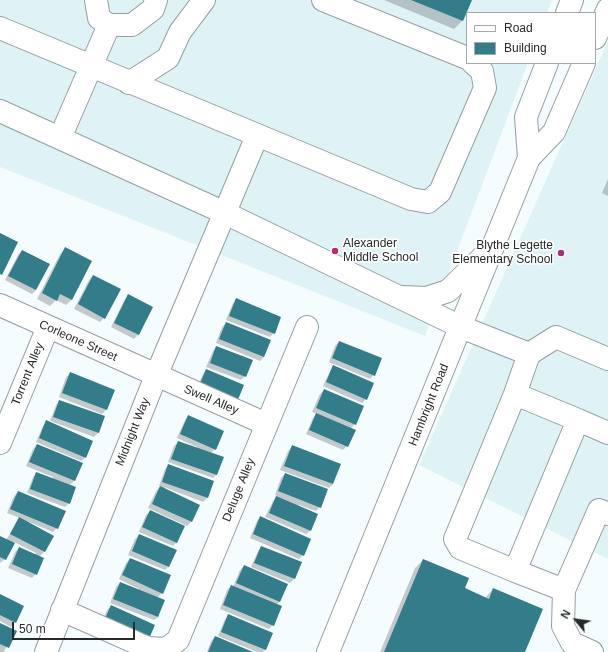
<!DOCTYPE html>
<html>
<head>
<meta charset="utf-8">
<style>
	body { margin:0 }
	#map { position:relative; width:608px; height:652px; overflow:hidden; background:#f4fcfe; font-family:Helvetica,sans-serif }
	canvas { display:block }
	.legend { position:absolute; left:466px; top:12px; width:130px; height:52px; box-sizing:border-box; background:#fff; border:1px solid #a8aaaa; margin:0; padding:5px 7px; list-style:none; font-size:12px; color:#262a2b }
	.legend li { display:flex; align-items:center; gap:8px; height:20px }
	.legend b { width:20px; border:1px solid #a8aaaa }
	.north { position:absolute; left:556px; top:600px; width:40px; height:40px; -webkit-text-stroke:3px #fff; paint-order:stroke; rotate:299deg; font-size:11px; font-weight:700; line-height:16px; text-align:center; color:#262a2b }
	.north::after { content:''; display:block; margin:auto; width:14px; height:18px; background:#262a2b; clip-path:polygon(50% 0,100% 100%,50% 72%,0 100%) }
	.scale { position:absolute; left:12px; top:622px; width:123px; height:18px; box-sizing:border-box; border:2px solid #262a2b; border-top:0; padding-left:5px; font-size:12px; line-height:14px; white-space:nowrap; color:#262a2b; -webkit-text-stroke:3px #fff; paint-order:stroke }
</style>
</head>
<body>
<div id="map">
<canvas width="608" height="652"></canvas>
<ul class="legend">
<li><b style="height:5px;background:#fff"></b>Road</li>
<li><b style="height:11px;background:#337c89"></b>Building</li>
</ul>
<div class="north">N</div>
<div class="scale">50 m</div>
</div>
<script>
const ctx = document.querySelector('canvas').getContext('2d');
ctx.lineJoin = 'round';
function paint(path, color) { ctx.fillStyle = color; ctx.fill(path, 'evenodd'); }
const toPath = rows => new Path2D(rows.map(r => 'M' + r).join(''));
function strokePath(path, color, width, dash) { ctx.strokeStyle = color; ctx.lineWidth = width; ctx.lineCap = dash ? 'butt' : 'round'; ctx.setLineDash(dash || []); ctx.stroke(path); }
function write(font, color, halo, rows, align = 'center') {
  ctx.font = font + ' Helvetica,sans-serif'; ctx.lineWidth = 3.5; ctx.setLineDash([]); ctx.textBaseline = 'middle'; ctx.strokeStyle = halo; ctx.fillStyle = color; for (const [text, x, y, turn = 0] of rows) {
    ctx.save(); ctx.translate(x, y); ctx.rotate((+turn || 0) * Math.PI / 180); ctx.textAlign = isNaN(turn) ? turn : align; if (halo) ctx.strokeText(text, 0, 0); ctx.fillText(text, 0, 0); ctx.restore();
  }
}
const built = toPath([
	[0,0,552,0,547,13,467,13,467,63,528,63,425,336,0,167],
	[608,41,608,559,419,465]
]);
const shadow = toPath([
	[384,0,471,0,462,21,454,29],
	[608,179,608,196,602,193],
	[66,248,72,299,66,305,56,300,50,306,37,299,60,254],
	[22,251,36,290,32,294,5,280,18,255],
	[93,276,104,318,100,322,74,309,89,280],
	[129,296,152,308,138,335,134,339,111,327,125,299],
	[236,300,274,333,270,337,226,320,233,303],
	[226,323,270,341,264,357,260,361,216,343,222,327],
	[339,342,374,375,370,379,329,362,335,346],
	[216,347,245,376,241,380,206,367,213,351],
	[334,367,366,399,362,403,323,386,330,371],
	[207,370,243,385,196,390,203,374],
	[70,374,114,390,106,410,102,414,59,397,66,377],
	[324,390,355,424,350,429,347,446,343,450,306,434,313,418,317,414,312,412,320,394],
	[60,401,103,417,98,433,94,437,50,421,56,405],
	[189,416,215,449,211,453,217,474,213,478,168,462,174,446,178,442,197,449,197,447,177,438,185,420],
	[47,422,85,458,81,461,36,442,43,426],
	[37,445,82,464,74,481,69,486,69,503,65,507,27,493,33,477,36,473,52,479,53,477,26,466,33,449],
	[292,447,333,484,329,488,280,470,288,451],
	[169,465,213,482,207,498,203,502,164,487,191,522,187,526,148,508,156,491,161,486,159,486,165,469],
	[285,474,320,507,316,511,299,505,299,506,317,514,310,531,306,534,265,517,273,501,277,496,275,495,281,478],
	[18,492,57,528,53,532,29,522,29,524,52,536,44,552,39,557,36,574,32,578,8,568,15,552,19,548,35,555,36,553,14,542,5,559,0,563,0,537,6,540,20,518,7,513,14,496],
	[150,512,177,542,173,546,139,532,146,515],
	[261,517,303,555,299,559,250,538,257,521],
	[139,535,168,567,165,570,128,555,135,539],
	[261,547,294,579,290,583,251,567,258,551],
	[130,559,162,593,157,598,158,617,154,620,110,603,116,587,120,583,139,590,139,589,119,579,126,563],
	[423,560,463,589,485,598,493,589,524,652,380,652,415,568],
	[244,566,280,602,276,605,273,625,269,629,220,609,227,590,231,586,233,587,240,570],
	[0,595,23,607,11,627,0,621],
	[111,606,147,640,100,625,107,610],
	[229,615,272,634,265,650,263,652,257,652,218,636,225,619],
	[0,624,16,632,4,651,6,652,0,652],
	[215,637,251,652,207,652,211,641]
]);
const building = toPath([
	[411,0,472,0,463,21],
	[0,233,18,242,2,275,0,274],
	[65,247,92,261,72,300,60,294,57,301,42,293],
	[22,250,50,264,36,290,8,276],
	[93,275,121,289,105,319,78,304],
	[128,294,153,307,139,335,114,323],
	[236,298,281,317,275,334,229,316],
	[226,322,271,340,264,357,219,339],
	[339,341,382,358,375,376,332,358],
	[216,346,253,360,246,377,210,363],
	[333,365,374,383,367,400,326,382],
	[206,369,244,385,237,402,199,386],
	[70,372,115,390,107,410,62,393],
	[324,389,364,406,356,425,316,408],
	[59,400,105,416,99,433,53,417],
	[316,413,356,430,348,447,309,430],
	[188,415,224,431,216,450,180,434],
	[46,420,93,441,86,458,39,438],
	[178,441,224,457,217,475,171,459],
	[37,444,83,463,75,481,29,462],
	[292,445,341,464,333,484,284,466],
	[168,464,214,481,208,498,162,482],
	[36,472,76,487,70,504,30,489],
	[285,473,328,489,321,508,278,491],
	[160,486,200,505,192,522,152,504],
	[18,491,66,511,58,529,10,509],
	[276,496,318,514,311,531,269,513],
	[150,510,185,526,177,543,142,527],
	[260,516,311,539,304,556,253,534],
	[19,517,54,536,45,552,10,534],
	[139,534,177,550,169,567,132,551],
	[0,536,15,543,6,560,0,557],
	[261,546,302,562,295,579,254,563],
	[19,547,44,558,37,575,12,564],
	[130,558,171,575,163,594,122,575],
	[423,559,469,578,465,588,489,599,493,588,543,609,525,652,384,652],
	[244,565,288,584,280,602,236,583],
	[120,582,165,600,158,617,113,599],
	[231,585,282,606,274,626,223,605],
	[0,594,24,606,16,623,0,615],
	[111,605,155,625,148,641,104,621],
	[228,614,273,633,266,650,221,632],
	[0,623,17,631,9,648,0,644],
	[215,636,253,652,208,652]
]);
const minor = toPath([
	[96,0,99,18,109,25,132,25,153,9,156,0],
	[323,0,467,58],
	[0,28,411,199,428,202,440,192,485,88,482,71,473,63],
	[129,83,168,58,180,32,204,0],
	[0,111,225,213,461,327,529,354],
	[60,138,109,25],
	[0,305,266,424],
	[608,359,556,337,529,354,515,394,455,539,460,548,515,571,578,420,608,433],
	[515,394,578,420],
	[0,443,48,327],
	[515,571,564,590],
	[62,610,148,648,166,649,178,640,307,327],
	[46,652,156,376,257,136],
	[592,652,572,643,563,626,564,590,599,510,608,514]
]);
const major = toPath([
	[567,13,572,0],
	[595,38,608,9],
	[529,158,526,117,547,63],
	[401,297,427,298,448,291,487,253],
	[328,652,529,158,554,132,584,63]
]);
const markers = [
	[335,251,4,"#b12e77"],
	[561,253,4,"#b12e77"]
];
const poiNames = [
	["Alexander",343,244],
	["Middle School",343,258],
	["Blythe Legette",553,246,"right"],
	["Elementary School",553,260,"right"]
];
const streetNames = [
	["Corleone Street",78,341,24],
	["Torrent Alley",28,374,-68],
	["Swell Alley",211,400,23],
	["Hambright Road",429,405,-68],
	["Midnight Way",133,432,-68],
	["Deluge Alley",239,490,-68]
];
paint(built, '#dff3f7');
paint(shadow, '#0003');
paint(building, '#337c89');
strokePath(minor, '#959fa1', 24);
strokePath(major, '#959fa1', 24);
strokePath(minor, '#fff', 22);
strokePath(major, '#fff', 22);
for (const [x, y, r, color] of markers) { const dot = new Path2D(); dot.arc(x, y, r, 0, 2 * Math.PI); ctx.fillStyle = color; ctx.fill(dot); strokePath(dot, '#fff', 1.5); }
write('12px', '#262a2b', '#fff', poiNames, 'left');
write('12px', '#262a2b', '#fff', streetNames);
</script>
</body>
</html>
